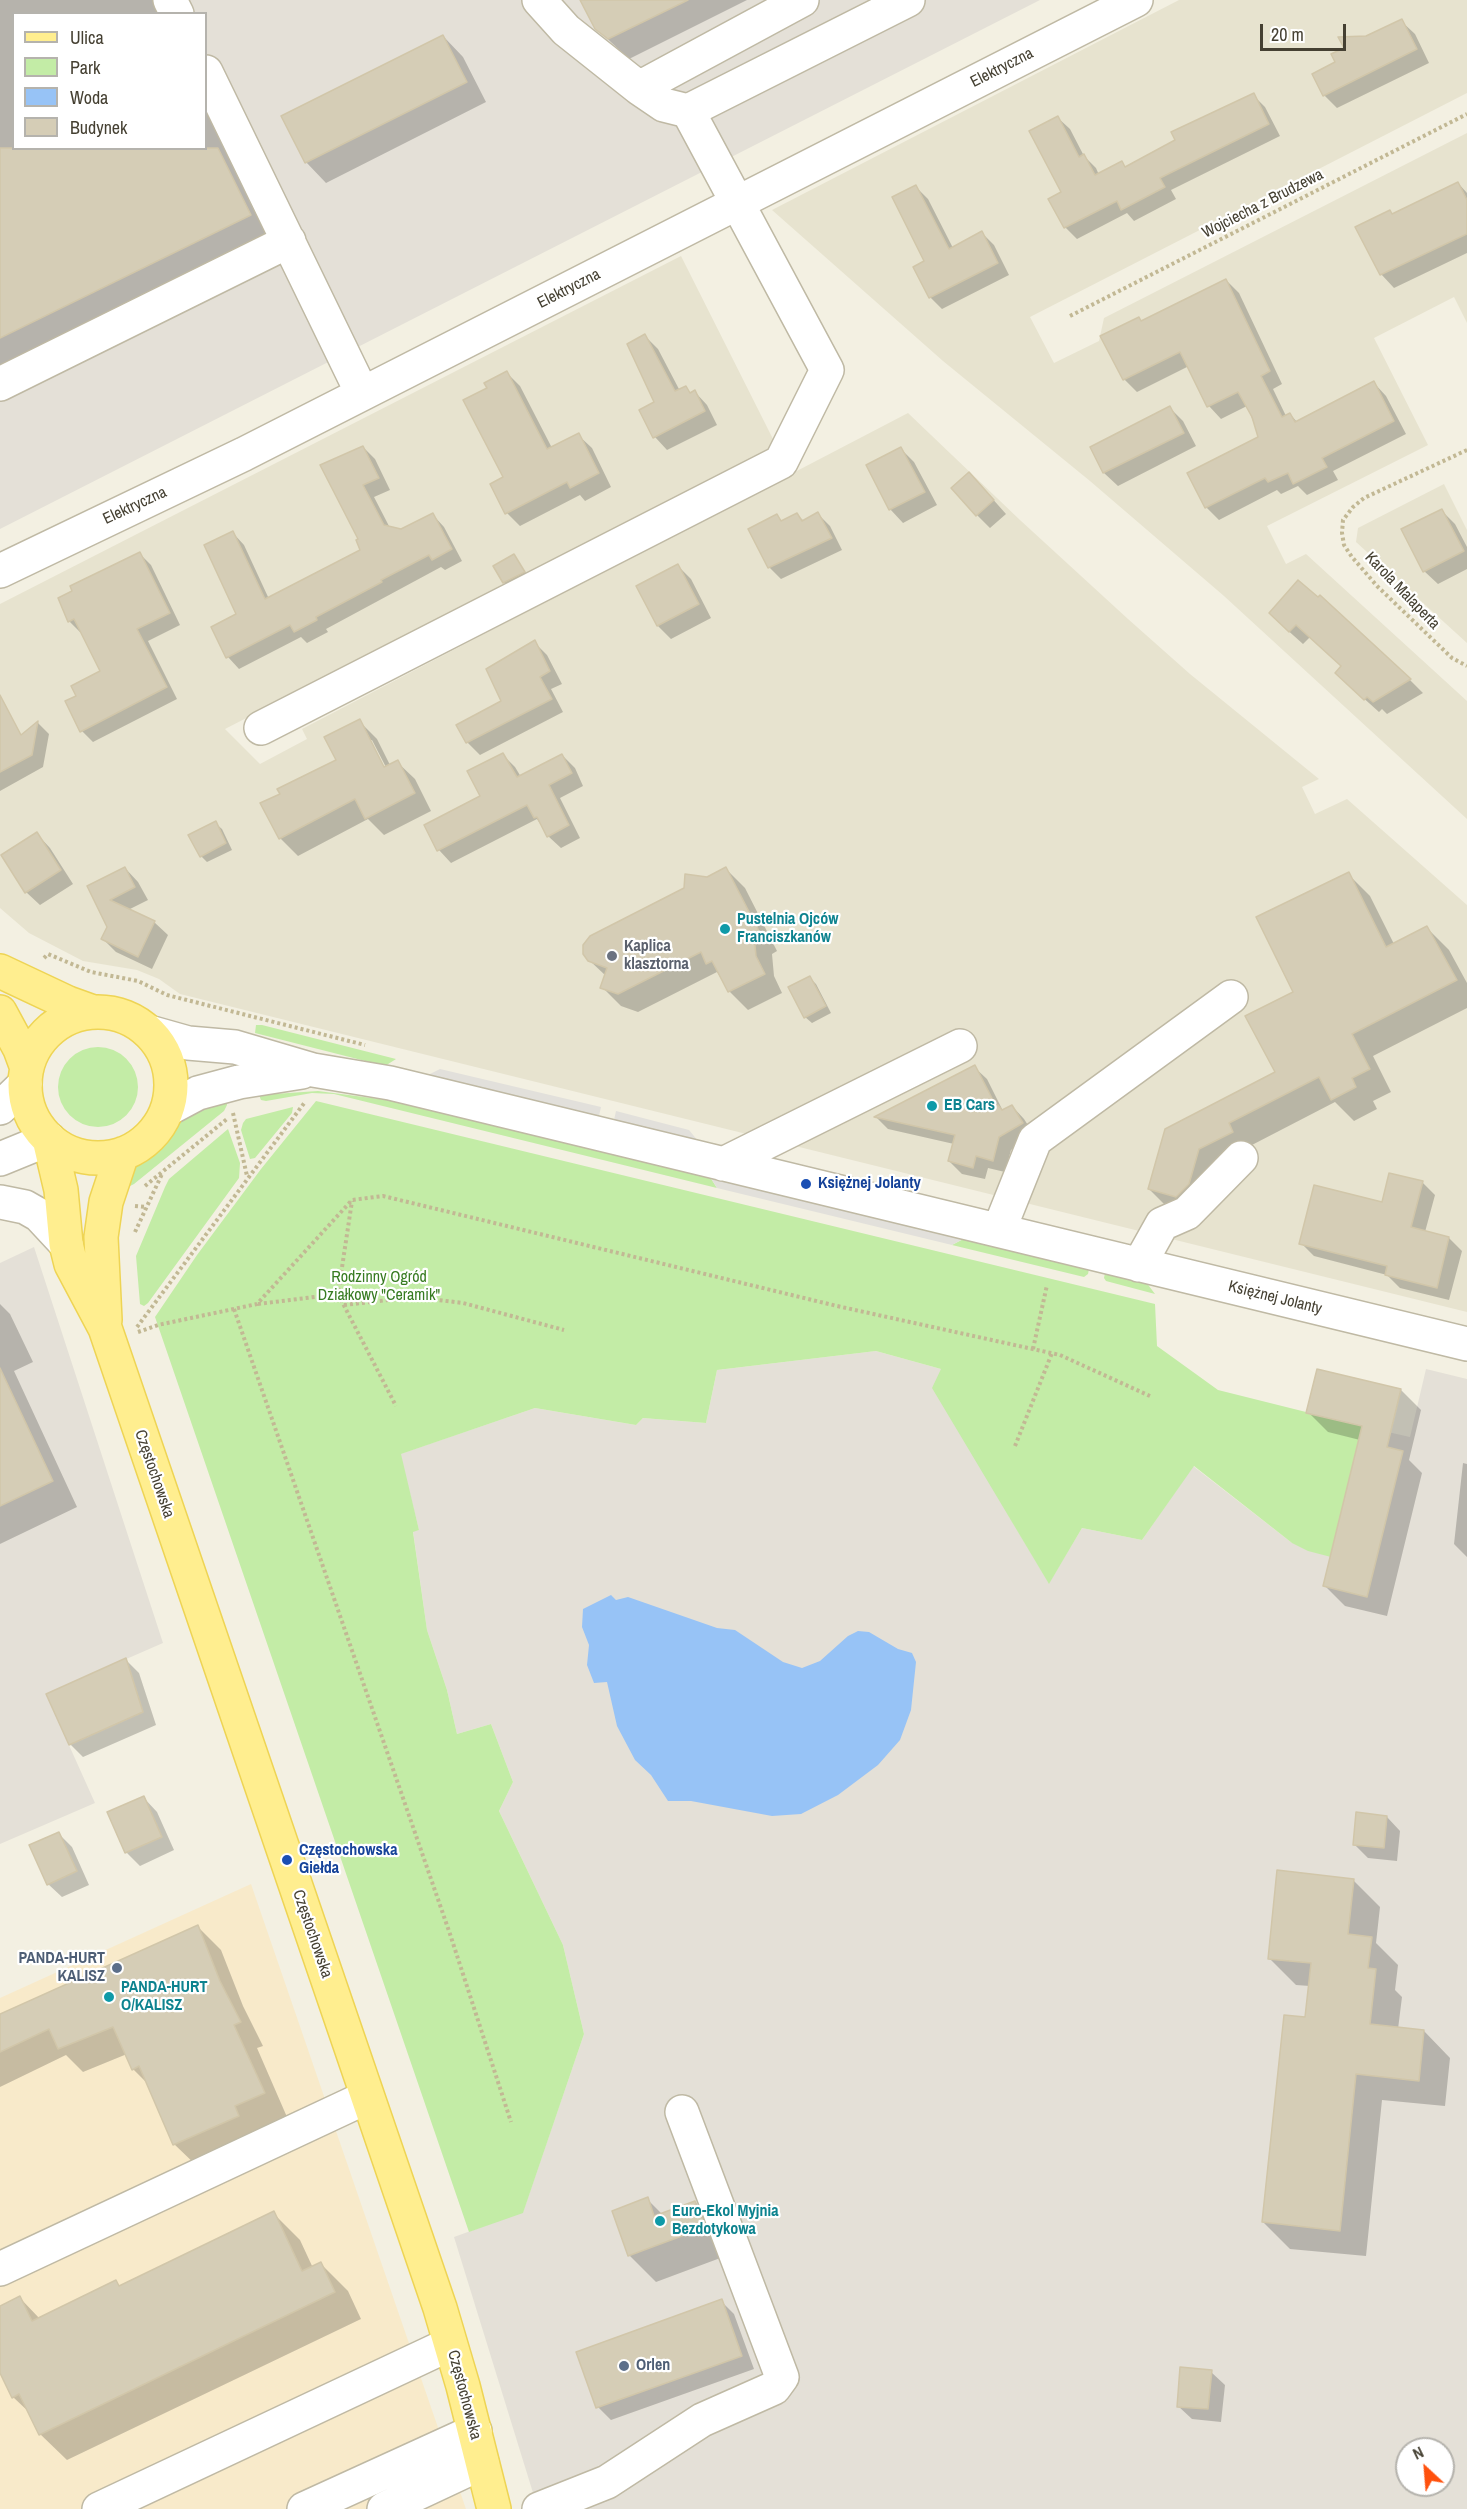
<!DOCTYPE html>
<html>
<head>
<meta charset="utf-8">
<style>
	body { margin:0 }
	#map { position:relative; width:1467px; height:2509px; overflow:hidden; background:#f3f0e2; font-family:"Archivo Narrow",sans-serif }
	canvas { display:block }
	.legend { position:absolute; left:12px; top:12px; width:195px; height:138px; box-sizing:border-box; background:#fff; border:2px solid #b5b3ad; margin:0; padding:8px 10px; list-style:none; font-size:18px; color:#454032 }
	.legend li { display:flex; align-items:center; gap:12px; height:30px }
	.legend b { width:30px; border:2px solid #b5b3ad }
	.north { position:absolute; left:1395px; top:2437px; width:60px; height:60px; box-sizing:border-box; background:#fff; border:2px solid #b5b3ad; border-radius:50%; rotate:334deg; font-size:16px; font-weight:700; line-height:24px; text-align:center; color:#454032 }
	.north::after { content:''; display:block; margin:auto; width:21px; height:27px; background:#ff510d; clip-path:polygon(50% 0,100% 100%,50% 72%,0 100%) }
	.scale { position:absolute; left:1260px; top:24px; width:86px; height:27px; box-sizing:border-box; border:3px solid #454032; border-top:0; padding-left:8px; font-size:18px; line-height:21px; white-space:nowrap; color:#454032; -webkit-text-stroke:4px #fff; paint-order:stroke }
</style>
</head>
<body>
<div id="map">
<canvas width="1467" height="2509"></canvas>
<ul class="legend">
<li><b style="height:8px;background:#ffee8f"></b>Ulica</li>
<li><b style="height:16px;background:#c3eca6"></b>Park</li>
<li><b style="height:16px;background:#97c3f6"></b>Woda</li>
<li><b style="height:16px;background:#d5cdb6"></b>Budynek</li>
</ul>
<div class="north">N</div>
<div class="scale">20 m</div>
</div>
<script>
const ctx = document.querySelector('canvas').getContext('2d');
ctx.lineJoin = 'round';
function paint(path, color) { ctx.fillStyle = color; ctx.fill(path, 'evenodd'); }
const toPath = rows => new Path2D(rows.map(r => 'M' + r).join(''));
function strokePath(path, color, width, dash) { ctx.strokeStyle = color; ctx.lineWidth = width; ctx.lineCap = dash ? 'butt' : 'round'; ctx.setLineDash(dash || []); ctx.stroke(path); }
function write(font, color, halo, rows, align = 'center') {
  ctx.font = font + ' "Archivo Narrow",sans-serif'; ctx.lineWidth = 4.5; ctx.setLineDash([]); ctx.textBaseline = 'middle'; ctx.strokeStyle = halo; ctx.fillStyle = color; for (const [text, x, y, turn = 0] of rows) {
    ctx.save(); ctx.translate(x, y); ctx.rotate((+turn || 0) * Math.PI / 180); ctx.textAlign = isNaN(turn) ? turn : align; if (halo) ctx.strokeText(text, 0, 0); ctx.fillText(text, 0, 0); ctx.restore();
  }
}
const residential = toPath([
	[1179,0,1467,0,1467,93,1030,317,1054,363,1099,341,1104,318,1467,133,1467,323,1454,297,1374,338,1428,445,1267,526,1286,564,1306,554,1467,701,1467,819,1224,596,1090,481,943,361,772,210],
	[681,256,776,445,225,729,260,764,307,739,302,729,908,413,1020,520,1128,619,1190,674,1319,779,1302,787,1315,814,1347,799,1467,905,1467,1312,180,994,159,979,137,970,83,961,29,933,0,908,0,604],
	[1444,484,1467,530,1467,643,1356,542,1358,528]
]);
const commercial = toPath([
	[251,1884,466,2509,0,2509,0,1998]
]);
const industrial = toPath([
	[0,0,1040,0,0,529],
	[14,14,206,14,206,148,14,148],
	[34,1247,163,1643,46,1694,95,1803,0,1844,0,1263],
	[876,1351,941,1369,1009,1516,1049,1583,1082,1528,1142,1540,1193,1466,1292,1543,1362,1426,1410,1437,1426,1369,1467,1379,1467,2509,538,2509,454,2237,523,2212,584,2034,563,1945,499,1811,513,1782,491,1724,457,1734,447,1690,427,1630,413,1531,419,1530,400,1454,535,1408,636,1425,643,1418,706,1423,717,1370],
	[1407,2449,1443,2449,1443,2485,1407,2485]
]);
const green = toPath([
	[256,1025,262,1025,396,1059,385,1066,255,1033],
	'58 1087a40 40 0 1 1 80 0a40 40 0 1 1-80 0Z',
	[318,1091,387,1100,710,1177,717,1188,334,1094,312,1093,266,1101,261,1100,259,1095],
	[227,1099,227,1105,224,1111,134,1184,128,1187,135,1161,160,1135,192,1112],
	[316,1101,1155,1304,1157,1346,1218,1390,1362,1426,1331,1557,1308,1551,1292,1543,1194,1466,1142,1540,1082,1528,1049,1584,932,1388,941,1369,876,1351,717,1370,706,1423,643,1418,636,1425,535,1408,401,1454,419,1530,413,1532,427,1630,447,1690,457,1734,491,1724,513,1782,499,1811,563,1945,584,2034,523,2213,469,2232,155,1317,197,1255,261,1169],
	[293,1107,292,1113,255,1158,250,1159,241,1130,243,1123,246,1119],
	[228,1129,240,1163,239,1178,148,1303,144,1306,140,1304,136,1256,165,1187,169,1179],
	[965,1238,1089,1269,1088,1274,1084,1277,952,1245],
	[1105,1273,1146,1282,1155,1294,1106,1281,1104,1278]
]);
const parking = toPath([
	[440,1069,601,1107,599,1116,428,1075],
	[616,1111,689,1130,698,1141,614,1120],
	[710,1177,965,1238,952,1245,717,1188]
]);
const water = toPath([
	[611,1595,616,1600,628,1597,717,1628,735,1630,783,1662,802,1668,820,1661,848,1636,858,1631,869,1632,898,1649,912,1653,916,1662,911,1710,900,1740,878,1765,838,1795,801,1814,772,1816,691,1801,668,1801,651,1775,635,1760,617,1726,607,1682,594,1683,587,1665,589,1645,582,1627,583,1609]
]);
const shadow = toPath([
	[0,0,157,0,163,14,14,14,14,148,206,148,206,99,276,242,0,378],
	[582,0,747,0,629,59,596,28],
	[1401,21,1415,34,1429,63,1337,108,1324,95,1337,63,1367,38],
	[443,36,463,57,486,102,326,183,306,162,283,116],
	[1253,95,1265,107,1280,136,1171,190,1176,199,1134,221,1127,213,1077,239,1065,227,1058,118,1070,129,1084,156,1096,168,1099,175,1122,163,1127,168,1177,141],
	[1458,183,1467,193,1467,253,1394,288,1381,274,1390,212,1394,216],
	[916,187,928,199,953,248,982,233,994,245,1009,275,942,309,930,297],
	[1226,280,1239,293,1282,384,1273,389,1286,416,1290,414,1297,422,1374,383,1386,396,1406,434,1333,471,1338,480,1307,495,1298,486,1281,494,1277,490,1219,520,1206,507,1260,438,1247,406,1221,419,1209,406,1189,366,1137,392,1124,379,1142,322],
	[645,336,658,349,680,391,685,388,691,394,695,392,707,405,717,425,667,450,655,437,641,411,656,403],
	[507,373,520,386,552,448,578,435,592,448,611,487,585,501,580,495,520,526,507,513,505,478,489,389],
	[1170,408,1183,421,1196,446,1118,486,1104,473,1092,447],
	[363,447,375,459,390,490,374,497,390,528,401,531,433,515,444,527,462,561,445,570,441,567,326,629,328,632,307,643,301,637,239,669,228,657,238,615,233,533,244,545,269,599,362,551,360,540],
	[901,449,914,462,937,505,903,523,890,509],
	[982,487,1006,514,990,528,977,515],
	[1442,511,1455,524,1467,547,1467,569,1438,584,1424,571],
	[818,514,830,526,842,550,781,579,769,567,777,516,783,522,797,515,804,521],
	[140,554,151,565,180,625,148,641,177,699,93,742,82,731,78,696,102,672,81,633,69,621],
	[514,556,530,579,510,589,504,582],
	[678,566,691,579,711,618,671,639,658,626,638,586],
	[1320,597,1410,680,1423,693,1387,714,1382,709,1379,712,1350,686,1343,667,1310,637,1303,644,1284,627],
	[534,642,547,655,562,684,551,689,563,712,480,755,467,742,503,702],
	[359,721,377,739,390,765,397,762,415,779,431,811,384,835,368,819,298,856,280,838,282,794,338,760],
	[369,740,372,740,389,773,386,774],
	[38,723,49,734,43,767,0,791,0,728,22,736],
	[503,755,515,767,521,777,562,755,575,768,583,786,560,798,580,838,561,848,548,836,537,819,451,863,439,850,426,826,482,796],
	[215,823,222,829,232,850,207,862,201,856],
	[37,834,50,848,73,884,40,905,26,892],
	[125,868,138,882,148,900,128,910,154,922,168,935,152,969,116,952,103,939,109,927,89,887],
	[726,869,745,888,777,951,772,954,774,976,782,993,748,1010,729,991,717,972,638,1012,621,1006,602,987,606,976,589,960,707,878],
	[1348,874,1370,896,1394,944,1427,928,1449,950,1467,983,1467,1008,1373,1056,1391,1092,1373,1101,1377,1109,1354,1121,1335,1102,1250,1146,1171,1211,1149,1189,1277,1073,1295,993],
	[809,977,816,984,831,1013,812,1023,805,1017],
	[974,1067,987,1079,1003,1111,1012,1106,1024,1119,1035,1136,1011,1150,1005,1172,988,1168,985,1179,962,1174,949,1161,954,1144,888,1129,876,1117],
	[1422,1182,1435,1195,1425,1232,1449,1238,1462,1251,1449,1300,1400,1288,1387,1275,1314,1256,1301,1243],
	[0,1304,10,1314,33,1362,14,1371,77,1507,0,1544],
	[1401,1390,1421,1410,1409,1460,1422,1473,1387,1616,1345,1606,1325,1586,1360,1440,1328,1432,1308,1412],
	[1463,1463,1467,1464,1467,1557,1454,1544],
	[126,1660,139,1673,156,1725,83,1757,70,1744],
	[144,1798,157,1812,174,1850,140,1866,127,1853,109,1813],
	[1387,1817,1400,1831,1397,1861,1368,1858,1355,1845],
	[59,1834,72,1847,89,1885,62,1897,48,1884],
	[1353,1880,1380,1907,1376,1943,1398,1965,1395,1990,1402,1997,1398,2029,1424,2031,1450,2058,1445,2106,1382,2100,1366,2256,1290,2249,1263,2222,1306,2018,1310,1986,1296,1985,1269,1958],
	[198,1927,221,1950,243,2006,263,2046,257,2048,287,2117,257,2130,262,2139,198,2167,174,2144,148,2084,133,2069,127,2054,83,2072,66,2055,0,2087,0,2016],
	[647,2199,662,2214,695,2202,722,2229,731,2254,656,2282,629,2255],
	[273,2213,300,2240,313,2268,321,2264,348,2291,361,2319,67,2460,40,2434,30,2413,13,2397,0,2369,0,2307,20,2298,40,2319,116,2282,121,2287],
	[721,2301,734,2314,754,2369,611,2420,598,2407],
	[1211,2372,1225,2385,1221,2422,1192,2419,1178,2406]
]);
const building = toPath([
	[580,0,688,0,608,39,595,29,580,0],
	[1402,19,1417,49,1323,96,1312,74,1335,62,1331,54,1344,48,1338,37,1366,36,1402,19],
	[443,35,467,82,305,163,281,116,443,35],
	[1254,93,1269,124,1160,178,1165,187,1121,210,1117,201,1064,228,1048,199,1061,192,1029,131,1058,116,1079,157,1084,154,1095,175,1122,161,1125,167,1175,140,1171,132,1254,93],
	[0,148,218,148,251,215,0,338,0,148],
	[1458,182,1467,200,1467,234,1380,275,1355,227,1390,210,1392,214,1458,182],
	[916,185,949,249,982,231,998,263,929,298,913,267,924,261,892,197,916,185],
	[1226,279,1270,371,1261,376,1282,417,1290,413,1295,422,1374,381,1394,421,1322,458,1327,467,1293,484,1288,473,1268,482,1265,478,1205,508,1187,473,1258,437,1252,417,1238,392,1207,407,1180,352,1123,380,1100,336,1139,317,1141,321,1226,279],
	[645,334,675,391,686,386,690,393,695,390,705,411,653,438,639,410,654,402,627,344,645,334],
	[507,371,547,449,579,433,599,473,570,488,567,482,505,514,490,484,503,477,463,400,487,388,484,383,507,371],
	[1170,406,1184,433,1103,473,1090,447,1170,406],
	[363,446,379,478,363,485,384,525,401,529,433,513,452,549,432,560,429,555,406,567,381,580,382,582,316,617,317,620,294,632,290,625,226,658,211,627,236,614,204,545,233,531,265,599,360,550,356,540,358,539,320,465,363,446],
	[901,447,925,492,889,510,866,465,901,447],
	[969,472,994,500,976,516,951,488,969,472],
	[1442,509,1464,551,1423,572,1401,529,1442,509],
	[818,512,832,538,768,568,748,529,777,514,781,521,797,513,802,521,818,512],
	[140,552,170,613,137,629,167,687,80,732,65,701,76,696,71,686,100,671,74,619,68,622,58,598,72,591,70,586,140,552],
	[514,554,525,572,503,583,493,566,514,554],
	[678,564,699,604,657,626,636,586,678,564],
	[1298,580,1318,597,1320,595,1411,679,1373,702,1367,697,1364,700,1335,673,1341,666,1296,625,1289,632,1269,613,1298,580],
	[535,640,550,671,540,677,552,699,466,743,456,725,501,701,486,669,535,640],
	[0,695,21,735,38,721,32,755,0,772,0,695],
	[360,719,384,767,398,760,415,793,365,819,355,799,279,839,260,803,280,794,277,789,336,760,324,737,360,719],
	[503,753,517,777,562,754,572,773,549,785,569,825,547,837,537,817,534,818,527,805,437,851,424,825,480,796,467,771,503,753],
	[216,821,226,843,200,857,188,835,216,821],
	[37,832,61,870,25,893,1,855,37,832],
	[125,867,135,887,110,900,155,921,138,957,101,939,107,927,87,886,125,867],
	[726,867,760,933,754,935,756,956,765,974,728,992,712,961,706,964,701,952,618,994,600,988,607,968,588,961,583,954,583,945,590,936,684,888,685,874,707,877,726,867],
	[1349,872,1386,947,1427,926,1457,980,1352,1034,1370,1069,1352,1078,1356,1087,1331,1100,1319,1077,1229,1123,1233,1132,1199,1149,1189,1184,1176,1197,1148,1189,1165,1129,1275,1072,1245,1016,1293,992,1256,917,1349,872],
	[810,976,826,1006,804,1018,788,987,810,976],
	[975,1065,996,1106,998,1105,1002,1110,1012,1105,1023,1123,999,1137,993,1161,976,1156,973,1168,948,1161,955,1135,874,1117,975,1065],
	[1389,1173,1423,1181,1411,1227,1449,1237,1437,1288,1385,1275,1387,1266,1299,1244,1314,1185,1382,1202,1389,1173],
	[0,1368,53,1481,0,1506,0,1368],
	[1317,1369,1401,1389,1387,1447,1403,1451,1367,1597,1323,1586,1362,1426,1306,1413,1317,1369],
	[126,1658,143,1712,69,1745,46,1694,126,1658],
	[144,1796,162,1837,125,1853,107,1812,144,1796],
	[1356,1812,1387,1816,1384,1848,1353,1845,1356,1812],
	[59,1832,77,1871,47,1885,29,1845,59,1832],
	[1277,1870,1354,1879,1348,1934,1372,1937,1368,1968,1376,1969,1370,2024,1424,2030,1419,2081,1356,2074,1340,2231,1262,2222,1284,2015,1305,2017,1311,1963,1268,1959,1277,1870],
	[198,1925,220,1981,241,2022,234,2025,265,2093,235,2106,239,2116,173,2145,139,2066,132,2070,113,2027,58,2049,49,2029,0,2052,0,2014,198,1925],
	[648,2197,654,2216,695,2201,706,2227,628,2256,612,2211,648,2197],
	[274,2211,302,2271,321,2262,335,2292,39,2435,19,2394,12,2398,0,2373,0,2306,20,2296,32,2321,116,2280,119,2286,274,2211],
	[722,2299,742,2356,596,2408,576,2352,722,2299],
	[1180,2367,1212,2370,1208,2409,1177,2407,1180,2367]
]);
const path = toPath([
	[1070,316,1467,114],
	[1467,450,1364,498,1353,507,1343,520,1342,533,1344,545,1352,557,1377,586,1452,658,1467,666],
	[44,958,48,954,91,972,138,981,167,995,365,1045],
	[233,1113,247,1176],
	[145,1186,227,1119],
	[135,1206,146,1207],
	[135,1232,162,1174],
	[338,1294,396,1406],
	[258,1304,338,1294,352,1201],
	[344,1305,397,1299,430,1299,463,1303,564,1330],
	[234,1309,450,1934,511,2122],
	[137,1327,305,1102],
	[138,1332,158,1325,257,1304,352,1200,383,1196,837,1306,1060,1355,1150,1396],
	[1033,1349,1047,1285],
	[1015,1446,1052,1353]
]);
const minor = toPath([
	[170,0,177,14],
	[539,0,566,30,639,88,664,105,688,111,908,0],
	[206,72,362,393],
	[639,88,802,0],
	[0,384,289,241],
	[0,571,244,454,1136,0],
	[261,728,781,462,827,370,688,111],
	[149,1032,188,1043,235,1047,313,1070,390,1083,1467,1344],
	[0,1108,25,1084],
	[168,1109,198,1093,239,1082,302,1072],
	[0,1159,49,1139],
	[723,1164,960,1046],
	[0,1202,25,1207,39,1215,66,1244],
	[999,1230,1035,1140,1231,997],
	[1139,1265,1162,1224,1187,1213,1241,1158],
	[0,2269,367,2097],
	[99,2509,450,2344],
	[304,2509,475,2431],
	[384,2509,482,2463],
	[539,2509,607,2482,702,2420,774,2388,782,2377,682,2112]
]);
const major = toPath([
	[0,971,68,1003,93,1012],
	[0,1012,20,1049,27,1068],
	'25 1085a73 73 0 1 1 146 0a73 73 0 1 1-146 0Z',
	[49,1139,61,1190,66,1244,71,1264,105,1328,440,2308,463,2386,494,2509],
	[105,1320,101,1237,106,1202,122,1154]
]);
const markers = [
	[725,929,6,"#0f9aa8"],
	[612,956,6,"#6b7280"],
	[932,1106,6,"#0f9aa8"],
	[806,1184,6,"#1a4fb4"],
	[287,1860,6,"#1a4fb4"],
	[117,1968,6,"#5c6f8a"],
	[109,1997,6,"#0f9aa8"],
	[660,2221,6,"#0f9aa8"],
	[624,2366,6,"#5c6f8a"]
];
const streetNames = [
	["Elektryczna",1002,68,-27],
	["Wojciecha z Brudzewa",1263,204,-27],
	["Elektryczna",569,289,-27],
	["Elektryczna",135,506,-25],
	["Karola Malaperta",1402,591,46],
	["Księżnej Jolanty",1275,1298,14],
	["Częstochowska",154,1474,71],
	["Częstochowska",312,1934,71],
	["Częstochowska",464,2395,75]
];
const cultureNames = [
	["Pustelnia Ojców",737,920],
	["Franciszkanów",737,938],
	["EB Cars",944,1106],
	["PANDA-HURT",121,1988],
	["O/KALISZ",121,2006],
	["Euro-Ekol Myjnia",672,2212],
	["Bezdotykowa",672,2230]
];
const worshipNames = [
	["Kaplica",624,947],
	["klasztorna",624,965]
];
const transitNames = [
	["Księżnej Jolanty",818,1184],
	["Częstochowska",299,1851],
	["Giełda",299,1869]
];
const parkNames = [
	["Rodzinny Ogród",379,1278],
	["Działkowy \"Ceramik\"",379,1296]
];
const serviceNames = [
	["PANDA-HURT",105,1959],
	["KALISZ",105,1977],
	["Orlen",636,2366,"left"]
];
paint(residential, '#e7e3cf');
paint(commercial, '#f8eaca');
paint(industrial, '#e4e0d7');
paint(green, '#c3eca6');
paint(parking, '#e2e0db');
paint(water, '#97c3f6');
paint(shadow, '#0003');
paint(building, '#d5cdb6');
strokePath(building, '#d1c6a9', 1.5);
strokePath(minor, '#bfb9a4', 36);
strokePath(major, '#eed454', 36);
strokePath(path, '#c2b894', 4, [3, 3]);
strokePath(minor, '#fff', 33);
strokePath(major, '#ffee8f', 33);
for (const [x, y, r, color] of markers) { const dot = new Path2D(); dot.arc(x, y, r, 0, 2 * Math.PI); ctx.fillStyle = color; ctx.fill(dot); strokePath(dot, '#fff', 2); }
write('16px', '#454032', '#fff', streetNames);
write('bold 16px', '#0d838f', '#fff', cultureNames, 'left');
write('bold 16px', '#5b616d', '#fff', worshipNames, 'left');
write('bold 16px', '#164399', '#fff', transitNames, 'left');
write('16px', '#377b21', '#fff', parkNames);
write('bold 16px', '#4e5e75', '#fff', serviceNames, 'right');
</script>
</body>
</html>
